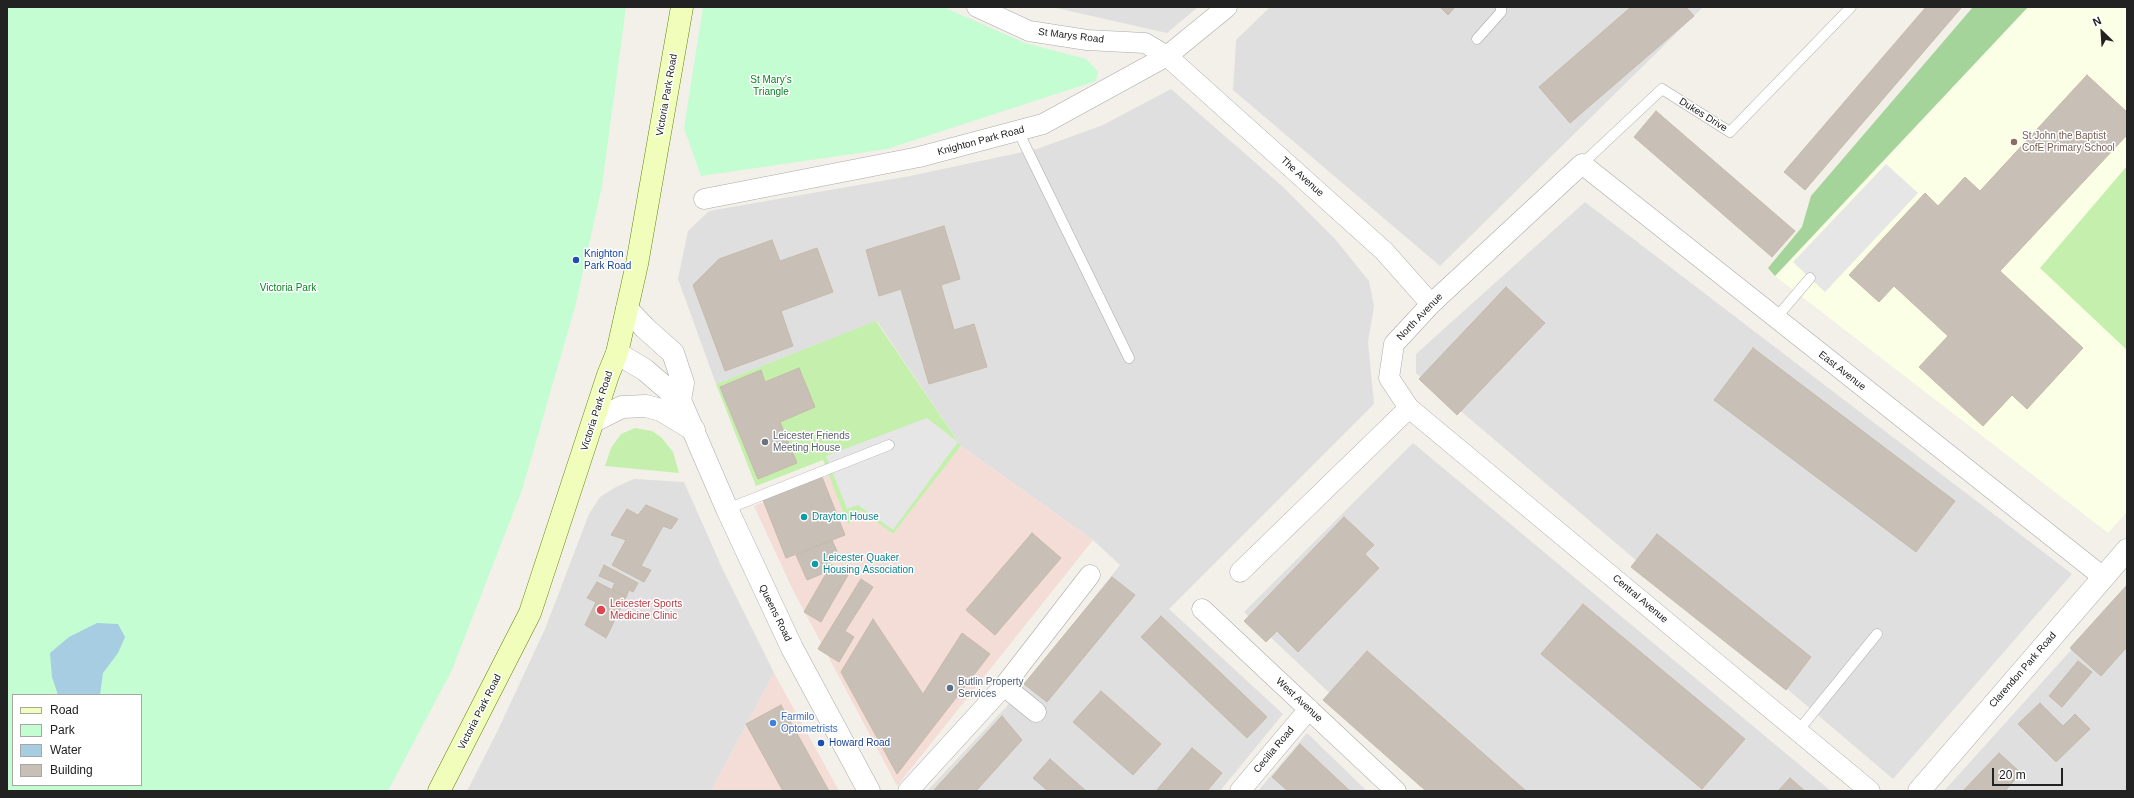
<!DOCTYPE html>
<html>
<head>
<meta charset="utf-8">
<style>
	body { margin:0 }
	#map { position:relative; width:2134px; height:798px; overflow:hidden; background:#f2f0e8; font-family:Helvetica,sans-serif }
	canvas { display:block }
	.frame { position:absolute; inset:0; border:8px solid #222; pointer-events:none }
	.legend { position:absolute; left:12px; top:694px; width:130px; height:92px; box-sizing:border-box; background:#fff; border:1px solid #a7a7a7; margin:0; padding:5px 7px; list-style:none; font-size:12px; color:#222 }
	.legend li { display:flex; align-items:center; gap:8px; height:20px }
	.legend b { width:20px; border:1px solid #a7a7a7 }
	.north { position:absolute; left:2082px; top:12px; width:40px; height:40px; -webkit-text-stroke:3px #fff; paint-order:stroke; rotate:335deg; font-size:11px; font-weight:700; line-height:16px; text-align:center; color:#222 }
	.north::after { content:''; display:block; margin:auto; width:14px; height:18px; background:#222; clip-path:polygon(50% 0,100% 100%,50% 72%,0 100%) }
	.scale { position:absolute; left:1992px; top:768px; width:71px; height:18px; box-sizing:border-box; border:2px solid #222; border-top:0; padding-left:5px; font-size:12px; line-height:14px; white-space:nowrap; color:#222; -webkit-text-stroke:3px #fff; paint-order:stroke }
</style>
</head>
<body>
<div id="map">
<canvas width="2134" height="798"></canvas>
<div class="frame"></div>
<ul class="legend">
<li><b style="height:5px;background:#f1febb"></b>Road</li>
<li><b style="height:11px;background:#c4fdd1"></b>Park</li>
<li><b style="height:11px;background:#a6cde2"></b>Water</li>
<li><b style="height:11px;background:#c8c0b7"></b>Building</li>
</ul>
<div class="north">N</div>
<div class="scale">20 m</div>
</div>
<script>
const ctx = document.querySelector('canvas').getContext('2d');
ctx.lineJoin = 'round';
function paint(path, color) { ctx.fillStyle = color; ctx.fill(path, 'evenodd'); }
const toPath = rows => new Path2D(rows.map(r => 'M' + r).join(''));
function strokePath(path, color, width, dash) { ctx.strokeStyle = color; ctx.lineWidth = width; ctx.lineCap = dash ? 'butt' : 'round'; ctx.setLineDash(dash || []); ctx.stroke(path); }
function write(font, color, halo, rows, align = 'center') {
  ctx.font = font + ' Helvetica,sans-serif'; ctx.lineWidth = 3; ctx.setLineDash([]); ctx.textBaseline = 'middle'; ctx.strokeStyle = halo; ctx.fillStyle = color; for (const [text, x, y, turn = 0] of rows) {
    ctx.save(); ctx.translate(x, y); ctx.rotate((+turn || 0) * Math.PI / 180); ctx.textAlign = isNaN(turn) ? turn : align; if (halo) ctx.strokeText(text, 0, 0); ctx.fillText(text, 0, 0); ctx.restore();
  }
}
const residential = toPath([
	[1052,7,1198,7,1167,33],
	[1270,7,1703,7,1440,266,1233,90,1236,40],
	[1171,89,1282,186,1335,239,1369,281,1374,306,1368,342,1374,404,1169,609,1283,714,1220,791,927,791,1006,707,1120,565,1093,540,961,446,877,321,716,384,678,279,688,231,709,211,910,176,1037,149,1103,125],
	[1585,202,2072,574,1893,779,1416,373,1416,354],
	[1413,443,1831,791,1433,791,1244,612],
	[634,479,684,482,723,570,774,673,711,791,467,791,497,732,545,629,589,514,600,497,616,487],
	[2127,588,2127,791,1944,791],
	[1307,733,1367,791,1258,791]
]);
const commercial = toPath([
	[961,446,1093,540,897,786,793,590,754,506,829,475,848,525,860,510,893,534],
	[774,673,839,791,711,791]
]);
const education = toPath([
	[2028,7,2127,7,2127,512,2108,533,1775,276]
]);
const grass = toPath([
	[2127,166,2127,350,2040,268],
	[876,321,961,446,893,534,860,510,848,525,823,460,756,486,716,384],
	[635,428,652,431,661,437,673,452,679,473,605,466,611,448,621,434]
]);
const forest = toPath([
	[1973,7,2028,7,1775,276,1768,268,1802,227,1811,196]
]);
const park = toPath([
	[7,7,626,7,602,186,575,307,522,490,452,670,388,791,7,791],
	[13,695,141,695,141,785,13,785],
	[703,7,943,7,1025,43,1086,59,1098,71,1096,81,887,149,701,176,684,128]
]);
const parking = toPath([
	[1886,164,1918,193,1825,292,1793,262],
	[927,418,958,442,893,530,858,505,847,509,826,456]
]);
const water = toPath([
	[97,623,118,624,125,637,118,653,103,673,100,695,58,695,52,677,50,653,69,637]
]);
const building = toPath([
	[1440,7,1455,7,1448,15,1440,7],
	[1631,7,1686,7,1694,16,1570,123,1539,87,1631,7],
	[1926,7,1962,7,1805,190,1784,172,1926,7],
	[2087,75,2127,112,2127,135,2000,271,2083,348,2027,409,2012,395,1983,426,1919,367,1948,336,1894,286,1879,302,1849,275,1925,193,1938,206,1965,177,1980,191,2087,75],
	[1656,111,1795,231,1772,257,1634,137,1656,111],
	[944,226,960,279,941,285,954,330,974,324,987,367,929,384,901,289,879,296,866,250,944,226],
	[772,240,780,261,817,248,833,292,781,311,793,346,725,371,693,285,719,259,772,240],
	[1506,287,1545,323,1457,415,1419,379,1506,287],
	[1753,348,1955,501,1916,552,1714,400,1753,348],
	[799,368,815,407,780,422,797,463,758,479,720,387,761,370,765,382,799,368],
	[822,477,845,535,786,558,763,500,822,477],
	[646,505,678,519,671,529,663,526,641,566,651,570,644,582,612,565,626,540,611,535,627,509,638,515,646,505],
	[1344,517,1374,545,1365,554,1379,568,1298,652,1277,631,1266,642,1244,621,1344,517],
	[1032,533,1061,558,995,635,966,610,1032,533],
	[1657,534,1811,657,1786,690,1631,567,1657,534],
	[832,540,837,551,824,573,807,580,796,555,832,540],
	[604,565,638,583,633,592,629,590,626,597,612,589,615,583,599,576,604,565],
	[831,565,848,575,821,622,804,612,831,565],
	[1112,577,1135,595,1047,702,1024,684,1112,577],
	[861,579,873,587,845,631,854,637,839,662,818,649,861,579],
	[597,582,626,597,606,638,585,625,596,602,587,598,597,582],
	[2127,585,2127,647,2101,676,2070,648,2127,585],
	[1583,604,1745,739,1702,789,1541,654,1583,604],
	[1161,616,1267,717,1247,738,1141,637,1161,616],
	[873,619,923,694,962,633,990,654,897,774,841,672,873,619],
	[1367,651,1526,791,1426,791,1323,700,1367,651],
	[2078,661,2092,672,2062,707,2049,696,2078,661],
	[1101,691,1161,744,1133,775,1073,722,1101,691],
	[2040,703,2063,726,2075,714,2090,729,2056,762,2018,724,2040,703],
	[781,705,829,791,783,791,746,724,781,705],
	[1002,716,1022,740,976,791,933,791,1002,716],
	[1300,744,1350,791,1288,791,1272,777,1300,744],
	[1192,748,1222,773,1207,791,1156,791,1192,748],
	[1999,753,2021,773,2005,791,1963,791,1999,753],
	[1050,759,1086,791,1048,791,1033,778,1050,759],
	[1790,778,1805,791,1778,791,1790,778]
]);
const service = toPath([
	[1477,39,1501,12,1501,7],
	[1018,131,1129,358],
	[1582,164,1662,89,1730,132,1851,7],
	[1776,318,1810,278],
	[727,509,889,445],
	[1798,731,1877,634]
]);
const minor = toPath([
	[977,7,1029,31,1087,40,1145,43,1167,56,1384,251,1431,304],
	[704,199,919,157,1043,124,1167,56,1227,7],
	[1409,408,1870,791],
	[1240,572,1409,408,1389,378,1394,344,1431,304,1582,164,2103,577],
	[1202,609,1396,791],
	[1004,686,1036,712],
	[908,791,1004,686,1090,575],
	[1240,791,1309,709]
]);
const tertiary = toPath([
	[627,309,645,328,673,353,683,383,680,400],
	[617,353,645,370,680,400,727,509,792,648,869,791],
	[594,421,622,407,646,406,661,410,694,430],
	[1919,791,2127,550]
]);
const secondary = toPath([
	[439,791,530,613,608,375,617,353,637,264,682,7]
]);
const markers = [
	[2014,142,4,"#8d6e63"],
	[576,260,4,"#1a4fb4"],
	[765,442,4,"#6b7280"],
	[804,517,4,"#0f9aa8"],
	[815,564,4,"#0f9aa8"],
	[601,610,5,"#e0444e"],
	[950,688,4,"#5c6f8a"],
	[773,723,4,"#3f7fe0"],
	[821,743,4,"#1a4fb4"]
];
const streetNames = [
	["St Marys Road",1071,36,7],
	["Victoria Park Road",667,95,-80],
	["Dukes Drive",1703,115,32],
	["Knighton Park Road",981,141,-15],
	["The Avenue",1302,177,42],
	["North Avenue",1420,317,-46],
	["East Avenue",1842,371,38],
	["Victoria Park Road",597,411,-72],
	["Central Avenue",1640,599,40],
	["Queens Road",775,613,64],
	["Clarendon Park Road",2023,670,-49],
	["West Avenue",1299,700,43],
	["Victoria Park Road",480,712,-63],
	["Cecilia Road",1274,750,-50]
];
const parkNames = [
	["St Mary’s",771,80],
	["Triangle",771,92],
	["Victoria Park",288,288]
];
const educationNames = [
	["St John the Baptist",2022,136],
	["CofE Primary School",2022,148]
];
const transitNames = [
	["Knighton",584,254],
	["Park Road",584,266],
	["Howard Road",829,743]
];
const worshipNames = [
	["Leicester Friends",773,436],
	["Meeting House",773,448]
];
const cultureNames = [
	["Drayton House",812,517],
	["Leicester Quaker",823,558],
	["Housing Association",823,570]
];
const healthNames = [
	["Leicester Sports",610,604],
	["Medicine Clinic",610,616]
];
const serviceNames = [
	["Butlin Property",958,682],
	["Services",958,694]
];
const shopNames = [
	["Farmilo",781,717],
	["Optometrists",781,729]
];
paint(residential, '#e0dfdf');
paint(commercial, '#f4dcd7');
paint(education, '#fbffe5');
paint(grass, '#c4efac');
paint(forest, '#a4d49a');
paint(park, '#c4fdd1');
paint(parking, '#e6e6e6');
paint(water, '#a6cde2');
paint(building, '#c8c0b7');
strokePath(building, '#c6baa9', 1);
strokePath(service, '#a9a9a9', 11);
strokePath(minor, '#a9a9a9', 21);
strokePath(tertiary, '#a9a9a9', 23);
strokePath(secondary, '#628200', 23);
strokePath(service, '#fff', 10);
strokePath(minor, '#fff', 20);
strokePath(tertiary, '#fff', 22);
strokePath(secondary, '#f1febb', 22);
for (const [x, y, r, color] of markers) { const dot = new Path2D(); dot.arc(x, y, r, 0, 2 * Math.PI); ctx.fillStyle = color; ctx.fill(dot); strokePath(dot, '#fff', 1.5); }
write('10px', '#222', '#fff', streetNames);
write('10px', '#058621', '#fff', parkNames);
write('10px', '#785e54', '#fff', educationNames, 'left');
write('10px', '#164399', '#fff', transitNames, 'left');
write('10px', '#5b616d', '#fff', worshipNames, 'left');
write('10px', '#0d838f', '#fff', cultureNames, 'left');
write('10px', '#be3a42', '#fff', healthNames, 'left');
write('10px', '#4e5e75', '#fff', serviceNames, 'left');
write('10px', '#366cbe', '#fff', shopNames, 'left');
</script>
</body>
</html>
